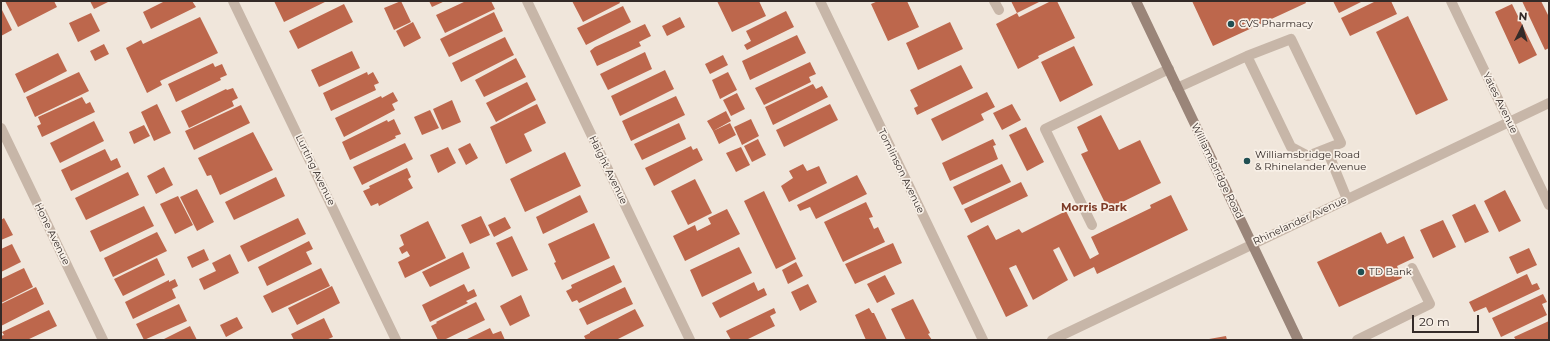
<!DOCTYPE html>
<html>
<head>
<meta charset="utf-8">
<style>
	body { margin:0 }
	#map { position:relative; width:1550px; height:341px; overflow:hidden; background:#f0e6db; font-family:Montserrat,sans-serif }
	canvas { display:block }
	.frame { position:absolute; inset:0; border:2px solid #342b28; pointer-events:none }
	.north { position:absolute; left:1502px; top:8px; width:40px; height:40px; -webkit-text-stroke:3px #f8f0e7; paint-order:stroke; rotate:5deg; font-size:11px; font-weight:700; line-height:16px; text-align:center; color:#342b28 }
	.north::after { content:''; display:block; margin:auto; width:14px; height:18px; background:#342b28; clip-path:polygon(50% 0,100% 100%,50% 72%,0 100%) }
	.scale { position:absolute; left:1412px; top:315px; width:67px; height:18px; box-sizing:border-box; border:2px solid #342b28; border-top:0; padding-left:5px; font-size:12px; line-height:14px; white-space:nowrap; color:#342b28; -webkit-text-stroke:3px #f8f0e7; paint-order:stroke }
</style>
</head>
<body>
<div id="map">
<canvas width="1550" height="341"></canvas>
<div class="frame"></div>
<div class="north">N</div>
<div class="scale">20 m</div>
</div>
<script>
const ctx = document.querySelector('canvas').getContext('2d');
ctx.lineJoin = 'round';
function paint(path, color) { ctx.fillStyle = color; ctx.fill(path, 'evenodd'); }
const toPath = rows => new Path2D(rows.map(r => 'M' + r).join(''));
function strokePath(path, color, width, dash) { ctx.strokeStyle = color; ctx.lineWidth = width; ctx.lineCap = dash ? 'butt' : 'round'; ctx.setLineDash(dash || []); ctx.stroke(path); }
function write(font, color, halo, rows, align = 'center') {
  ctx.font = font + ' Montserrat,sans-serif'; ctx.lineWidth = 3.5; ctx.setLineDash([]); ctx.textBaseline = 'middle'; ctx.strokeStyle = halo; ctx.fillStyle = color; for (const [text, x, y, turn = 0] of rows) {
    ctx.save(); ctx.translate(x, y); ctx.rotate((+turn || 0) * Math.PI / 180); ctx.textAlign = isNaN(turn) ? turn : align; if (halo) ctx.strokeText(text, 0, 0); ctx.fillText(text, 0, 0); ctx.restore();
  }
}
const building = toPath([
	[5,1,54,1,57,7,18,27],
	[90,1,110,1,94,9],
	[165,1,192,1,196,7,151,29,143,12],
	[274,1,327,1,284,22],
	[401,1,411,22,394,30,384,8],
	[429,1,445,1,432,7],
	[466,1,491,1,495,9,445,33,436,15],
	[572,1,619,1,620,3,583,22],
	[717,1,759,1,766,16,732,32],
	[878,1,907,1,919,27,888,41,871,4],
	[1011,1,1041,1,1017,13],
	[1051,1,1057,1,1075,38,1038,56,1039,58,1018,69,996,24,1017,13,1019,17],
	[1192,1,1305,1,1306,3,1213,46],
	[1333,1,1363,1,1339,13],
	[1376,1,1391,1,1397,14,1350,36,1341,18],
	[1522,1,1541,1,1549,17,1549,48,1545,50],
	[344,4,353,22,298,49,289,31],
	[1512,4,1537,55,1519,64,1495,12],
	[623,6,631,22,586,45,577,28],
	[1,8,12,30,1,36],
	[786,11,794,27,747,50,744,45,751,41,746,31],
	[494,12,503,31,449,57,440,39],
	[91,13,100,31,78,42,69,23],
	[1408,16,1448,100,1416,115,1376,32],
	[200,17,218,53,160,81,162,85,147,93,126,48,141,40,143,44],
	[680,17,685,27,667,36,662,26],
	[413,22,421,38,404,47,396,31],
	[950,22,963,49,918,70,906,43],
	[645,24,651,36,639,42,641,46,597,66,590,51,595,47],
	[797,35,806,53,750,80,742,61],
	[505,37,514,55,461,82,452,63],
	[104,44,109,54,95,61,90,51],
	[1074,46,1093,85,1060,102,1041,62],
	[352,51,360,68,319,87,311,70],
	[645,52,652,69,608,90,600,74],
	[58,53,67,71,24,93,15,74],
	[723,55,728,65,710,74,705,64],
	[516,58,526,77,484,97,475,80],
	[810,62,816,74,809,77,811,82,764,105,755,88],
	[213,63,215,67,222,64,227,75,220,78,221,80,176,102,168,84],
	[961,65,973,88,917,115,914,108,918,106,910,90],
	[665,70,674,89,620,116,611,96],
	[79,72,89,91,35,117,26,97],
	[367,72,368,75,373,72,379,83,374,85,376,90,331,111,323,93],
	[728,72,737,90,720,99,712,80],
	[527,82,536,100,496,122,486,103],
	[813,84,816,89,822,86,828,97,773,125,765,107],
	[233,88,238,98,232,101,234,106,189,128,181,111,226,89,227,90],
	[393,92,398,101,392,104,395,110,344,137,335,118,381,96,382,98],
	[987,92,995,107,981,114,984,120,942,141,931,119],
	[737,93,745,109,731,116,723,100],
	[676,96,685,115,631,141,622,121],
	[82,97,86,104,90,102,95,112,42,137,37,126,41,124,38,117],
	[452,100,461,122,442,130,433,109],
	[157,104,171,133,154,141,141,112],
	[537,104,546,123,524,134,532,151,506,164,490,127],
	[830,104,838,120,784,147,776,130],
	[1012,104,1021,120,1002,130,993,113],
	[241,105,250,123,194,150,185,131],
	[430,110,439,128,422,135,414,117],
	[726,111,731,121,713,131,707,121],
	[1101,115,1119,150,1140,140,1161,183,1108,209,1081,154,1088,151,1077,127],
	[394,119,401,134,395,136,396,138,350,160,342,142,387,120,388,122],
	[751,119,759,136,742,145,734,127],
	[94,121,104,141,60,163,50,143],
	[679,123,686,139,642,160,634,144],
	[730,123,736,135,719,144,713,131],
	[144,125,150,136,134,144,129,132],
	[1026,127,1044,162,1027,171,1009,135],
	[253,132,273,170,220,195,211,175,207,176,198,158],
	[758,139,766,155,752,162,744,146],
	[993,139,996,145,993,146,998,159,950,181,942,163],
	[405,143,413,159,362,185,353,167],
	[470,143,478,158,466,165,458,149],
	[691,146,693,150,697,148,703,160,654,186,645,168],
	[448,147,456,163,438,173,430,155],
	[741,147,750,165,736,172,726,153],
	[105,149,111,161,117,158,121,167,71,191,61,170],
	[565,152,581,186,525,212,510,179],
	[803,164,807,171,819,166,827,183,789,202,781,186,793,178,789,171],
	[1002,164,1011,182,962,205,953,187],
	[164,167,173,185,156,194,147,176],
	[407,168,411,177,408,179,413,188,379,206,378,203,371,206,363,191,370,188,369,186],
	[128,172,139,195,86,220,75,198],
	[857,175,867,194,816,219,810,207,800,211,797,205],
	[276,177,285,196,234,220,225,202],
	[695,179,712,213,688,225,671,191],
	[1021,182,1028,196,971,223,964,209],
	[197,189,214,222,197,231,180,197],
	[1505,190,1521,221,1499,232,1484,201],
	[764,191,796,259,776,269,744,201],
	[580,195,588,212,543,234,536,217],
	[1171,195,1188,230,1097,274,1094,267,1074,277,1059,247,1053,250,1068,280,1033,300,1016,265,1009,268,1028,306,1006,317,967,236,988,225,996,240,1019,229,1022,233,1066,211,1090,259,1099,254,1091,237,1151,208,1150,205],
	[178,196,193,225,175,234,160,204],
	[866,202,873,217,869,218,874,229,878,227,885,242,843,262,824,222],
	[1475,204,1489,232,1465,243,1452,215],
	[144,206,154,226,100,252,90,231],
	[727,209,740,234,685,261,673,236,695,225,697,231,711,224,708,218],
	[481,216,490,235,470,244,461,225],
	[505,217,511,228,494,237,488,225],
	[4,218,13,235,1,240,1,220],
	[298,218,306,234,248,262,240,246],
	[1443,220,1456,247,1433,258,1420,230],
	[428,221,446,258,405,278,398,262,410,256,407,251,402,254,399,248,404,245,400,235],
	[594,223,610,258,562,280,554,263,556,262,548,244],
	[157,232,167,251,113,277,104,258],
	[1381,232,1387,244,1404,236,1414,258,1397,266,1402,278,1339,307,1317,262],
	[512,236,528,270,512,277,496,243],
	[309,241,313,249,306,252,312,264,267,286,258,267],
	[893,243,902,263,855,284,845,264],
	[12,244,21,262,1,272,1,249],
	[739,247,752,273,702,297,690,270],
	[1529,248,1537,265,1517,274,1509,257],
	[204,249,209,260,192,268,187,257],
	[463,252,470,268,430,287,422,272],
	[230,254,239,273,204,290,199,279,216,271,212,263],
	[157,258,165,275,123,296,114,279],
	[796,262,803,276,788,284,782,270],
	[614,265,622,282,579,303,577,300,572,302,566,291,572,288,571,285],
	[24,268,33,287,1,303,1,279],
	[321,268,330,286,272,313,263,296],
	[1527,274,1532,285,1537,283,1540,289,1489,313,1486,307,1474,312,1469,302],
	[885,275,895,294,877,303,867,284],
	[175,279,178,286,172,289,176,298,133,319,125,302,169,280,169,282],
	[754,282,758,291,764,288,767,295,720,318,712,303],
	[464,284,468,292,474,289,477,296,466,301,468,303,430,322,422,305],
	[808,284,817,302,800,311,791,292],
	[332,286,340,303,297,325,288,308],
	[36,287,44,304,1,326,1,304],
	[625,287,633,304,587,325,579,309],
	[1543,294,1547,302,1542,304,1547,315,1501,337,1492,318],
	[521,295,530,316,510,326,500,306],
	[913,299,930,333,928,334,932,340,906,340,891,309],
	[476,302,485,320,446,339,438,340,431,326,437,323,436,322],
	[179,304,187,321,144,340,136,324],
	[774,308,776,313,770,316,775,326,746,340,731,340,726,331],
	[869,308,872,313,874,313,887,340,866,340,855,315],
	[635,309,644,326,616,340,586,340,584,336,590,333,590,332],
	[49,310,57,326,27,340,2,340,1,336,4,335,2,332],
	[237,317,243,328,226,337,220,325],
	[324,318,333,337,326,340,294,340,291,334],
	[1549,321,1549,340,1516,340,1514,337],
	[190,326,197,340,162,340],
	[490,328,493,334,501,331,505,340,465,340],
	[1226,336,1227,340,1209,340,1209,339]
]);
const service = toPath([
	[994,1,999,10],
	[1177,88,1247,56,1291,39,1341,143,1308,156,1291,147,1247,56],
	[1327,150,1347,199],
	[1092,225,1045,129,1169,69],
	[1357,340,1430,304,1412,268]
]);
const minor = toPath([
	[233,1,396,340],
	[527,1,690,340],
	[820,1,983,340],
	[1451,1,1549,205],
	[1,128,103,340],
	[1052,340,1549,103]
]);
const secondary = toPath([
	[1136,1,1298,340]
]);
const markers = [
	[1231,24,4,"#204f52"],
	[1247,161,4,"#204f52"],
	[1361,272,4,"#204f52"]
];
const poiNames = [
	["CVS Pharmacy",1239,24],
	["Williamsbridge Road",1255,155],
	["& Rhinelander Avenue",1255,167],
	["TD Bank",1369,272]
];
const streetNames = [
	["Yates Avenue",1500,103,64],
	["Lurting Avenue",315,170,64],
	["Haight Avenue",608,170,64],
	["Tomlinson Avenue",901,171,64],
	["Williamsbridge Road",1217,171,64],
	["Rhinelander Avenue",1300,221,-25],
	["Hone Avenue",52,234,64]
];
const neighbourhoodNames = [
	["Morris Park",1094,208]
];
paint(building, '#bd674c');
strokePath(service, '#c7b6a8', 10);
strokePath(minor, '#c7b6a8', 10);
strokePath(secondary, '#9a8579', 10);
for (const [x, y, r, color] of markers) { const dot = new Path2D(); dot.arc(x, y, r, 0, 2 * Math.PI); ctx.fillStyle = color; ctx.fill(dot); strokePath(dot, '#f8f0e7', 1.5); }
write('10px', '#342b28', '#f8f0e7', poiNames, 'left');
write('10px', '#342b28', '#f8f0e7', streetNames);
write('bold 11px', '#7d3b27', '#f8f0e7', neighbourhoodNames);
</script>
</body>
</html>
